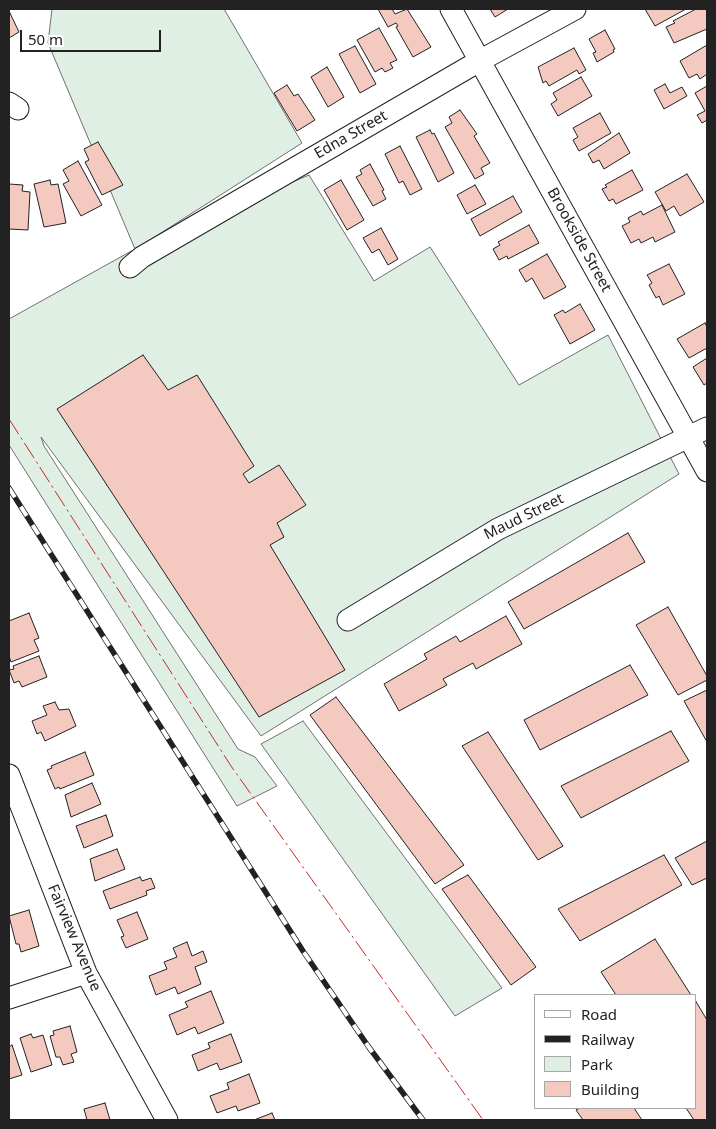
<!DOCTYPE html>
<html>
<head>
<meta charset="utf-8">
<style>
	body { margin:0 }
	#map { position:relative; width:716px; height:1129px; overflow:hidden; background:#fff; font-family:"Noto Sans",sans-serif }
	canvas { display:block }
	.frame { position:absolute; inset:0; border:10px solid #222; pointer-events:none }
	.legend { position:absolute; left:534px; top:994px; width:162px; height:115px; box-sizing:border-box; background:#fff; border:1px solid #a7a7a7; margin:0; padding:6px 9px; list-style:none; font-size:15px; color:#222 }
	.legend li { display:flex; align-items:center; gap:10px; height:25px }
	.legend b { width:25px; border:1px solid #a7a7a7 }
	.scale { position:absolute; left:20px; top:30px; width:141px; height:22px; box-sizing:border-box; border:2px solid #222; border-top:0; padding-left:6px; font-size:15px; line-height:18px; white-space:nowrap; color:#222; -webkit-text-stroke:4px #fff; paint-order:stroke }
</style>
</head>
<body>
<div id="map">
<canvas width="716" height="1129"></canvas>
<div class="frame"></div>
<ul class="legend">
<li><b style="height:6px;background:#fff"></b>Road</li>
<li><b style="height:6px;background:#222"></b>Railway</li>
<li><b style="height:14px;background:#e0efe3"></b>Park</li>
<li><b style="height:14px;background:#f3c9c0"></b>Building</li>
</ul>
<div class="scale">50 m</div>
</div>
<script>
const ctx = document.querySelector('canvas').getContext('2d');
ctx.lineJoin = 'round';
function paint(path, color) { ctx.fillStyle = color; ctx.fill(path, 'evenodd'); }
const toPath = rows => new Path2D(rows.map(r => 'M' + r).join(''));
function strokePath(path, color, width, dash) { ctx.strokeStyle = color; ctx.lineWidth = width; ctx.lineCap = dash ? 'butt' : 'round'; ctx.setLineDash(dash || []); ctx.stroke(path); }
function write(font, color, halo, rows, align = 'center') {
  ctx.font = font + ' "Noto Sans",sans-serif'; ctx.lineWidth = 4; ctx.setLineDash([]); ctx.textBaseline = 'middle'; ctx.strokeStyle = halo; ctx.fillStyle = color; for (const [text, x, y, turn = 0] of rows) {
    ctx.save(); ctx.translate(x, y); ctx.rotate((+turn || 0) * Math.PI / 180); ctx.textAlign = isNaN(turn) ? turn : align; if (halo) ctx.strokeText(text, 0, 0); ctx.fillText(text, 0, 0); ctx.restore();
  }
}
const green = toPath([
	[52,9,224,9,302,143,139,247,309,175,374,281,430,247,519,385,608,335,679,474,261,736,41,437,44,446,238,749,255,757,277,786,237,806,9,445,9,319,135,249,48,43,52,9],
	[303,721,502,988,455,1016,261,744,303,721]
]);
const building = toPath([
	[378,9,392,9,395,14,407,9,431,47,413,57,396,27,398,26,396,23,388,27,378,9],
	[490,9,508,9,495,17,490,9],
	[645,9,686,9,655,26,645,9],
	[696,9,707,9,707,29,674,43,666,27,675,23,673,21,696,9],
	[9,11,19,32,9,38,9,11],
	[379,28,397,60,390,63,393,68,385,72,382,68,375,72,357,40,379,28],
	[605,30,615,49,613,50,614,52,597,62,593,53,596,52,589,39,605,30],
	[707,45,707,74,700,79,697,74,689,78,680,61,707,45],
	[355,46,376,84,360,93,339,54,355,46],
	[574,48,586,70,579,74,577,70,549,86,546,81,543,83,538,67,574,48],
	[327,67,344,97,328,107,311,77,327,67],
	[581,77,592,96,558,116,551,104,557,100,553,93,581,77],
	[665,84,670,93,682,87,687,96,664,109,654,90,665,84],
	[287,85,294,96,298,94,315,120,297,131,274,93,287,85],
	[707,86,707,120,702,123,697,115,705,111,695,93,707,86],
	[460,110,477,134,474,136,490,163,481,168,484,174,475,179,445,127,452,123,449,117,460,110],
	[600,113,611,133,579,151,573,140,578,137,573,128,600,113],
	[430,130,432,134,434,133,454,173,438,182,416,137,430,130],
	[619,133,630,153,604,169,599,160,593,163,588,154,619,133],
	[98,142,123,185,102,195,85,162,89,160,84,149,98,142],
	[400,146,422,189,410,195,403,181,399,183,385,154,400,146],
	[78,161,102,205,81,216,63,184,69,181,63,170,78,161],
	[370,164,384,190,382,191,386,199,373,206,356,177,362,174,360,170,370,164],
	[632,170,643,190,616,204,613,199,609,201,602,189,607,187,605,185,632,170],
	[687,174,704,202,680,216,674,206,666,211,655,192,687,174],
	[50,180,51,185,58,184,66,223,44,227,34,184,50,180],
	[341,180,364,220,347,230,324,190,341,180],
	[9,184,23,185,22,191,30,192,28,230,9,229,9,184],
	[475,185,486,204,467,214,457,195,475,185],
	[513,196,522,212,480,236,471,219,513,196],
	[662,205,675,232,655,242,653,237,641,243,639,239,631,243,622,226,630,222,628,218,641,211,643,215,662,205],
	[529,225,539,243,508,259,507,256,499,260,493,249,500,245,498,242,529,225],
	[381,228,398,259,388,265,379,249,372,253,363,238,381,228],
	[547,254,566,287,544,299,532,278,526,282,519,270,547,254],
	[669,264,685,294,663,305,659,296,656,298,649,285,652,283,647,275,669,264],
	[580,304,595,330,570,344,554,315,563,310,565,313,580,304],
	[705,323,707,327,707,348,689,358,677,339,705,323],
	[143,355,168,390,197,375,254,466,243,474,249,483,279,465,306,505,277,523,284,537,270,545,345,670,259,717,57,409,143,355],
	[707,358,707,383,704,385,693,367,707,358],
	[628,533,645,562,524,629,508,602,628,533],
	[668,607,707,676,707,680,678,695,636,625,668,607],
	[29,613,39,638,34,640,39,651,11,662,9,656,9,621,29,613],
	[506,616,522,644,476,669,473,663,443,679,447,685,399,711,384,684,427,659,424,654,456,636,460,642,506,616],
	[39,656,47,677,22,687,19,681,14,683,9,670,14,669,13,666,39,656],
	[630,665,648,695,540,750,524,720,630,665],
	[707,690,707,742,684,701,707,690],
	[336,697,464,865,435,884,310,715,336,697],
	[55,702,59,710,69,709,76,726,45,741,41,732,37,734,32,721,47,715,43,706,55,702],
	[671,731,689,761,581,818,561,786,671,731],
	[488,732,563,846,538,860,462,746,488,732],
	[85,752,94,775,60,789,59,787,55,789,47,770,52,768,51,766,85,752],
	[92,783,101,804,71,817,65,795,92,783],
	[106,815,113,836,84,848,76,826,106,815],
	[707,841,707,878,692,885,675,858,707,841],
	[117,849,125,869,95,881,90,859,117,849],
	[664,855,682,885,580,941,558,909,664,855],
	[468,875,536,967,511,985,442,889,468,875],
	[140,877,142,881,151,878,155,888,146,891,147,895,110,909,103,891,140,877],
	[29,910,39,946,21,952,19,944,16,944,9,916,29,910],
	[137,912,148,939,126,948,121,937,124,936,117,920,137,912],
	[655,939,691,995,616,995,601,972,655,939],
	[187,942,192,956,203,951,207,962,195,967,201,984,178,994,175,987,156,995,149,976,167,969,164,962,177,957,173,948,187,942],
	[211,991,224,1023,198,1034,195,1027,177,1035,169,1015,188,1007,185,1002,211,991],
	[695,1000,707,1020,707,1120,694,1120,686,1108,695,1108,695,1000],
	[70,1026,77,1052,71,1054,74,1062,63,1065,60,1057,56,1057,50,1036,54,1035,53,1031,70,1026],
	[31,1034,33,1038,43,1035,52,1065,31,1072,20,1038,31,1034],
	[231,1034,242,1062,220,1070,217,1063,198,1071,192,1055,210,1048,208,1043,231,1034],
	[12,1045,22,1075,9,1079,9,1047,12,1045],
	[249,1074,260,1103,238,1111,236,1106,217,1113,210,1096,229,1089,227,1083,249,1074],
	[105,1103,110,1120,87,1120,84,1109,105,1103],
	[580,1108,634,1108,642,1120,583,1120,576,1110,580,1108],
	[272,1113,275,1120,254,1120,272,1113]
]);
const minor = toPath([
	[451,9,707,471],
	[9,103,18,109],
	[130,267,142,257,481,60,575,9],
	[348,620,498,529,707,428],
	[9,775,86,973,167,1120],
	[9,998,86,973]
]);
const rail = toPath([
	[9,488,303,951,368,1046,423,1120]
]);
const power = toPath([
	[9,419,231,766,483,1120]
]);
const streetNames = [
	["Edna Street",351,135,-30],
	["Brookside Street",579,240,61],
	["Maud Street",524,517,-26],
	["Fairview Avenue",74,938,67]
];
paint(green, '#e0efe3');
strokePath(green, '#6f6f6f', 1);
paint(building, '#f3c9c0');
strokePath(building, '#222', 1);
strokePath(minor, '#222', 23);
strokePath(minor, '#fff', 21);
strokePath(rail, '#222', 5.5);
strokePath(rail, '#fff', 4, [11]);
strokePath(power, '#c62828', 1, [18, 4, 2.5, 4]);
write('15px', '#222', '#fff', streetNames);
</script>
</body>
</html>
